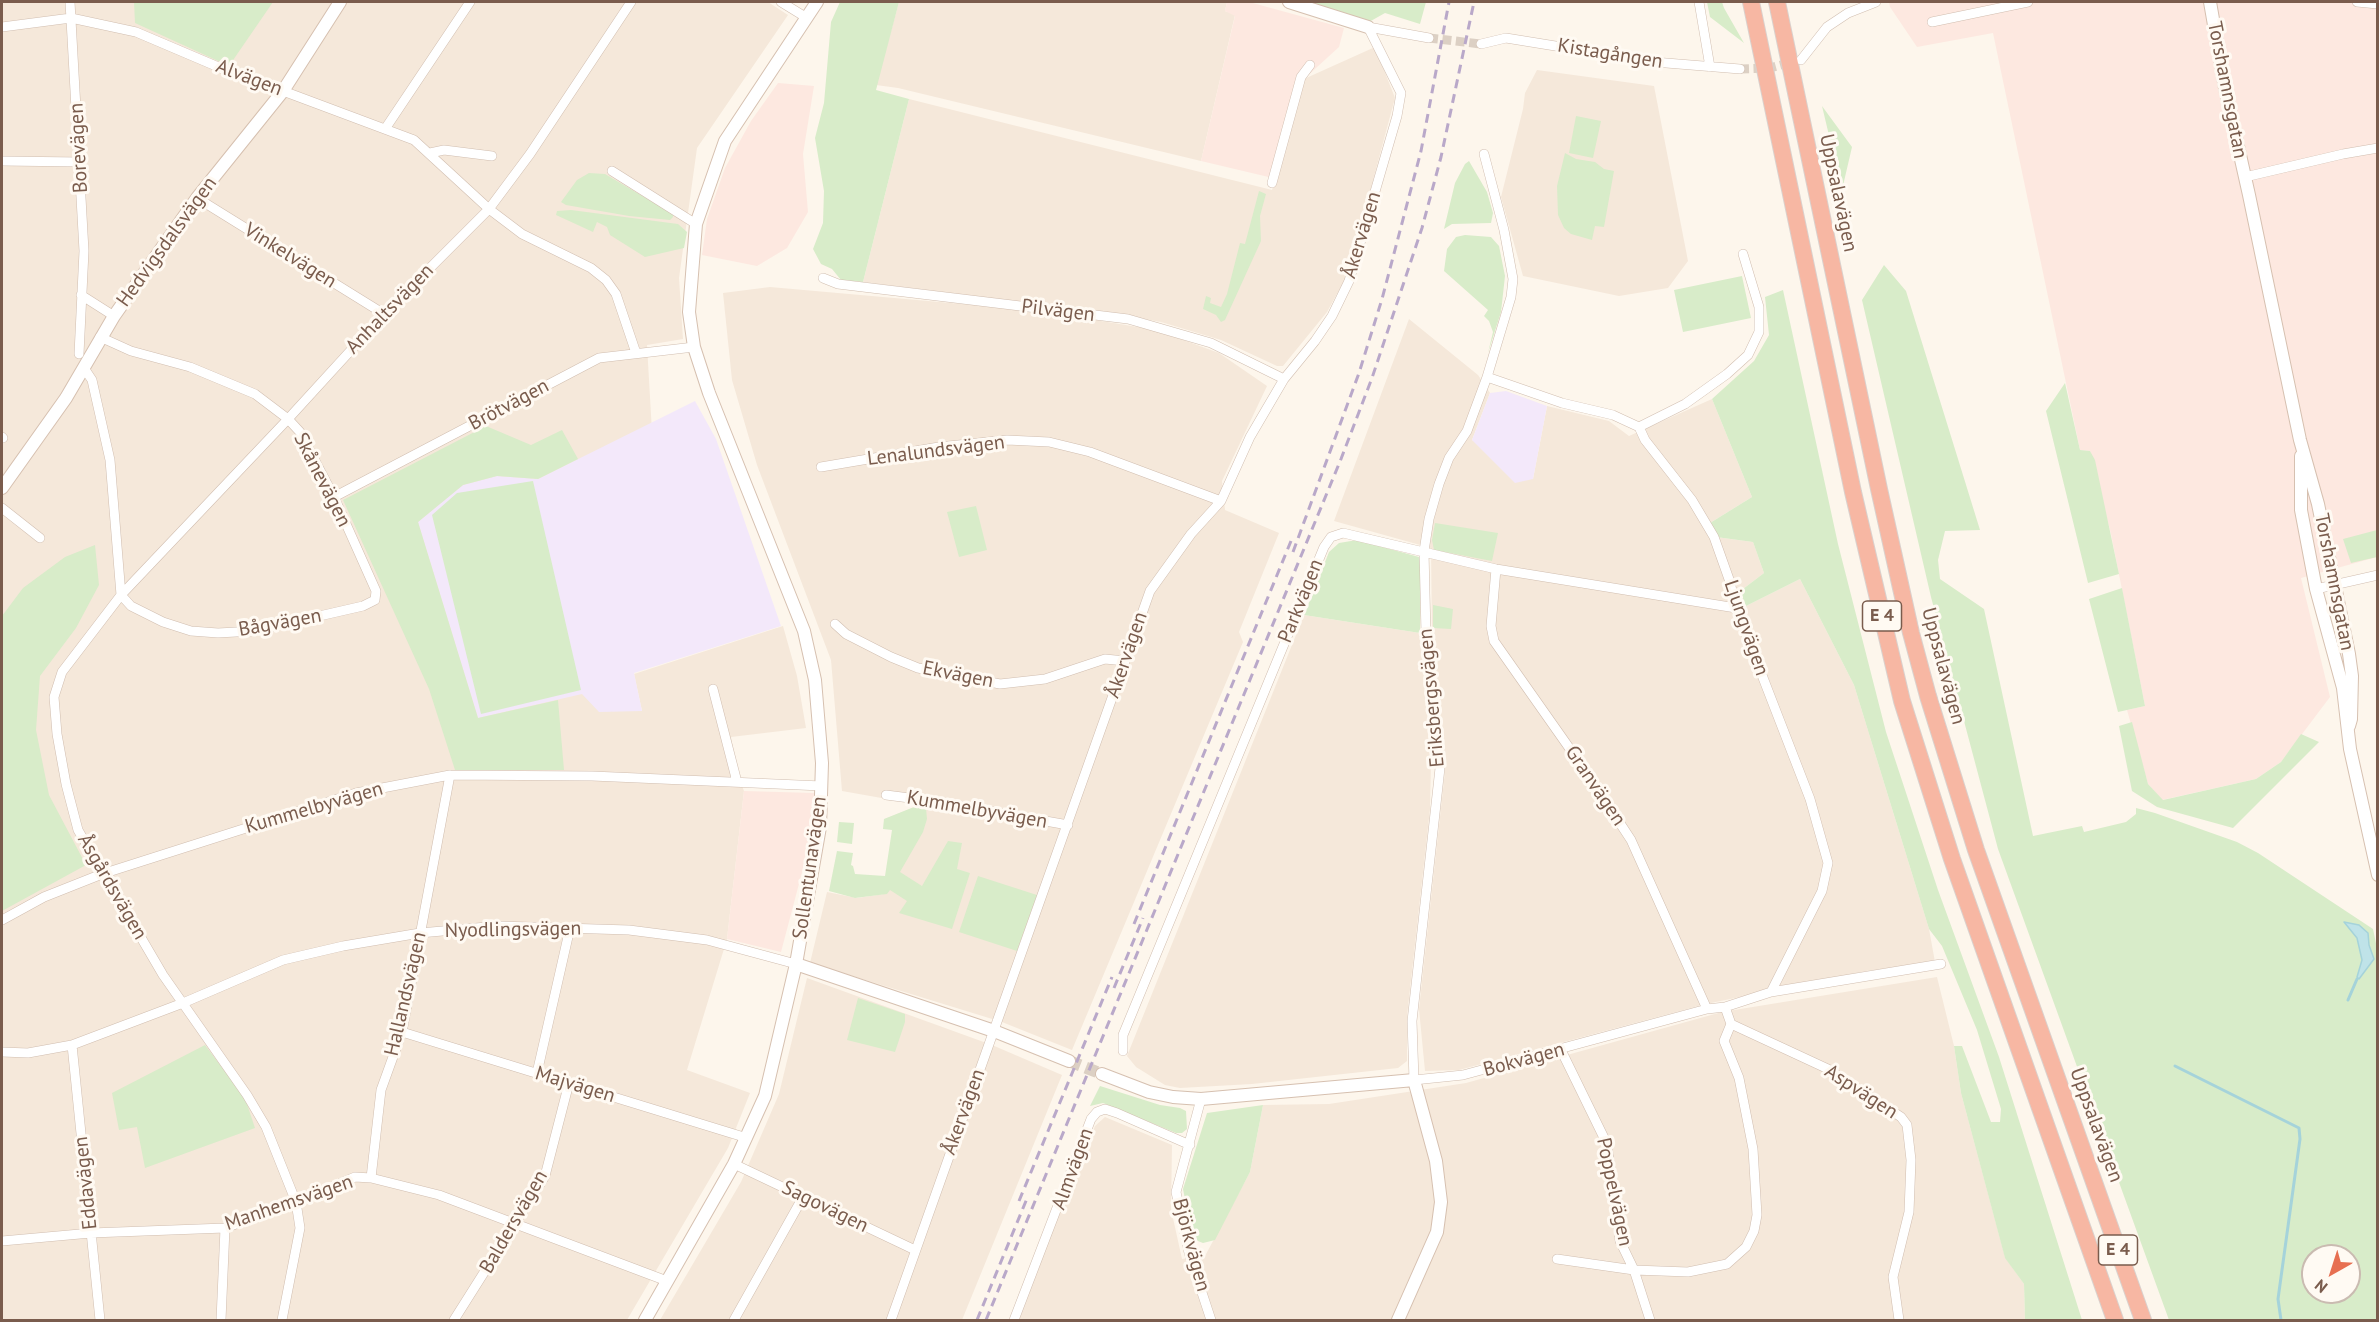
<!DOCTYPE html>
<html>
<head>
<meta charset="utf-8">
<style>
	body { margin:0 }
	#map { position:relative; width:2379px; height:1322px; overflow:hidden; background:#fdf6ec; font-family:"PT Sans",sans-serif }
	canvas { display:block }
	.frame { position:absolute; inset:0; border:3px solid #7a5c4d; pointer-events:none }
	.north { position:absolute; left:2301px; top:1244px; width:60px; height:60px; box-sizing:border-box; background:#fffaf3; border:2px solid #cabbb1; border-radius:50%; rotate:219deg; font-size:16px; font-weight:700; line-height:24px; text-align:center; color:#7a5c4d }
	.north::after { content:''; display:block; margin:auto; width:21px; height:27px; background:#e76f51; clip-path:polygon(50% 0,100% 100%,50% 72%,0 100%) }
</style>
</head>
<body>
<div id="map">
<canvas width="2379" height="1322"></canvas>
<div class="frame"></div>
<div class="north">N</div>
</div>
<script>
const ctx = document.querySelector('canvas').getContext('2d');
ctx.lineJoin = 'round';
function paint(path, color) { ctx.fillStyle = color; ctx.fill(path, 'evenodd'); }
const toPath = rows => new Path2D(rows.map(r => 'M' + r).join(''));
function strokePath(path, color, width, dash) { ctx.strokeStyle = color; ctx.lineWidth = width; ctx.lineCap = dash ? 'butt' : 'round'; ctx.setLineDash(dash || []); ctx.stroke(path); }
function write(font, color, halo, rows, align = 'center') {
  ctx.font = font + ' "PT Sans",sans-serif'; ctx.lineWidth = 6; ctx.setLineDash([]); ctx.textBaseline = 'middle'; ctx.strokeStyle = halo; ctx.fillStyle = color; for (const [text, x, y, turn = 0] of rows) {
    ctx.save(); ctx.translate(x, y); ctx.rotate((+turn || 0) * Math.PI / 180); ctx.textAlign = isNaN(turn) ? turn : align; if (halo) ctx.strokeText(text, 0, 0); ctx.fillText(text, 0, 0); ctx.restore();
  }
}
const residential = toPath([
	[2,2,768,2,788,15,697,148,679,278,683,339,647,345,652,432,598,711,642,711,634,674,783,626,797,676,806,728,731,737,738,775,744,791,727,939,687,1070,750,1093,728,1148,627,1320,2,1320],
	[899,2,1227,2,1225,11,1235,15,1201,161,898,88,876,85],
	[1375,47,1395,98,1353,255,1345,279,1327,312,1283,366,1277,366,1221,340,1161,322,1117,314,863,282,909,99,1272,190,1304,79],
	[1537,70,1654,86,1688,261,1668,288,1619,296,1523,276,1501,197,1523,109,1525,93],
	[770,287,996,307,1089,319,1156,330,1219,353,1267,386,1222,481,1225,510,1279,533,1239,632,1243,642,1072,1050,1002,1022,810,963,827,892,857,898,884,894,921,805,842,791,831,660,757,465,732,380,723,293],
	[1409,319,1478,375,1490,393,1472,440,1533,479,1547,406,1609,421,1629,436,1712,399,1752,497,1710,523,1716,537,1753,542,1764,573,1739,592,1744,607,1800,579,1854,685,1929,929,1935,962,1866,971,1706,1004,1459,1070,1425,1071,1419,1009,1445,771,1432,635,1431,548,1334,521],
	[1304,615,1420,633,1431,761,1430,809,1407,1016,1407,1061,1398,1068,1252,1084,1180,1088,1165,1085,1136,1067,1127,1056],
	[1937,977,1954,1046,1961,1093,2005,1257,2024,1284,2025,1320,1016,1320,1095,1126,1105,1117,1172,1145,1171,1209,1182,1259,1205,1256,1250,1172,1263,1105,1329,1104,1466,1083,1722,1012],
	[807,978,992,1045,1062,1075,962,1320,660,1320,741,1182,779,1094]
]);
const commercial = toPath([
	[1227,2,1249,2,1344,28,1339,47,1304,79,1277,179,1201,161,1235,16,1225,11],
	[1889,2,2377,2,2377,557,2301,578,2330,697,2281,762,2256,779,2162,800,2148,784,2127,710,2145,706,2111,534,2090,451,2080,450,1993,33,1917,47,1890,7],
	[778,83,814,86,803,154,808,212,787,248,757,266,702,255,707,219,725,168,751,121],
	[744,791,814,793,810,842,781,952,727,939]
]);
const education = toPath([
	[1506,391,1547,406,1533,479,1515,483,1472,440,1490,393],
	[695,401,716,439,781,626,634,673,642,711,599,712,582,694,478,718,418,522,463,485,497,476,538,479]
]);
const green = toPath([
	[134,2,273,2,229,66,135,23],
	[840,2,899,2,876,90,909,99,863,282,841,280,832,269,821,264,813,249,823,223,824,191,815,138,824,103,831,22],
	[1304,2,1426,2,1420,24,1385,13,1369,22],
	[1707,2,1722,2,1724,8,1744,43,1710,17],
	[1822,106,1852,147,1842,190],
	[1576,116,1601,121,1593,158,1569,153],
	[1565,153,1576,159,1595,162,1604,169,1614,171,1604,227,1595,226,1592,240,1571,234,1564,228,1558,215,1557,186],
	[1469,161,1487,192,1493,213,1491,223,1452,224,1444,229,1455,183,1465,164],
	[589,173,605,174,673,214,673,217,670,220,629,216,566,205,561,202,577,180],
	[1259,191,1266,194,1260,216,1261,241,1225,320,1221,322,1216,315,1203,309,1206,296,1211,298,1210,303,1221,307,1227,294,1240,243,1245,244],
	[571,210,678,224,687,232,684,248,645,257,610,235,607,227,597,222,593,232,556,215,557,211],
	[1465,235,1491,237,1499,246,1505,276,1501,312,1488,353,1493,332,1489,321,1484,316,1488,310,1444,271,1447,249,1456,237],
	[1884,265,1906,291,1980,530,1945,531,1938,560,1940,579,1984,609,2033,836,2082,826,2084,832,2126,822,2136,814,2136,808,2155,813,2237,842,2258,853,2373,929,2378,953,2377,1320,2169,1320,1998,849,1931,597,1862,300],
	[2313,1256,2349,1256,2349,1292,2313,1292],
	[1742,276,1751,318,1683,332,1674,290],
	[1783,290,1838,544,1886,732,1938,890,1999,1057,2082,1320,2025,1320,2024,1284,2005,1258,1961,1093,1954,1046,1962,1046,1991,1122,2000,1122,2001,1109,1977,1030,1942,946,1929,929,1854,685,1800,579,1744,607,1739,592,1764,573,1753,542,1716,537,1710,523,1752,497,1712,399,1754,361,1769,335,1765,297],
	[2065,383,2080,450,2090,451,2095,460,2119,574,2088,583,2046,411],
	[486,426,531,445,562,430,578,459,538,479,497,476,463,485,418,522,478,718,558,700,564,770,455,770,429,689,343,500],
	[533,481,581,690,481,714,432,515,457,493],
	[976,506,987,550,959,557,947,512],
	[1435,523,1498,533,1492,561,1434,550,1432,540],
	[2377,530,2377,557,2351,563,2343,539],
	[1357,540,1419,557,1421,563,1420,633,1304,615,1329,552,1339,543],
	[95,545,99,585,76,628,40,676,36,730,49,795,86,865,2,911,2,616,23,588,65,557],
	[2122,588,2145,706,2118,712,2089,599],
	[1433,605,1453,609,1451,629,1433,628],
	[2132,722,2148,784,2163,800,2256,779,2281,762,2301,734,2319,742,2233,828,2157,807,2132,791,2119,726],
	[919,805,924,805,926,808,927,819,923,832,900,872,922,886,948,841,962,843,957,869,970,873,952,929,899,913,907,901,890,890,887,894,855,898,829,891,837,851,853,853,851,865,853,866,855,874,885,876,892,830,883,829,884,819],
	[839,822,854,823,852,844,837,842],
	[978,876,1037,895,1017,951,959,932],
	[858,998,905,1014,905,1022,895,1052,847,1040],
	[205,1045,245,1098,255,1128,145,1168,137,1127,119,1130,112,1093],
	[1100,1086,1160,1105,1180,1108,1186,1111,1187,1129,1182,1133,1176,1133,1103,1103,1090,1106],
	[1263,1105,1250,1172,1215,1240,1203,1243,1193,1239,1183,1189,1207,1113]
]);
const water = toPath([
	[2344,922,2359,925,2368,933,2369,945,2374,959,2359,979,2357,977,2362,960,2357,938,2344,922]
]);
const stream = toPath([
	[2348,1000,2357,979],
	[2175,1066,2299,1128,2300,1139,2278,1299,2281,1320]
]);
const streetTunnel = toPath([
	[1429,38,1481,44],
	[1740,69,1770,68,1792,62]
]);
const secondaryTunnel = toPath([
	[1069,1061,1102,1074]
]);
const street = toPath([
	[70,2,84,251,79,354],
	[781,2,807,18],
	[1699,2,1710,67],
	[2357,2,2378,4],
	[1932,22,2028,2],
	[2,27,71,18,136,32,263,86,283,91,414,140,489,209,522,234,591,268,606,280,616,294,636,353],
	[1368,27,1429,38],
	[1481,44,1506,38,1654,62,1740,69],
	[1801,60,1827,27,1848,13,1876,2],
	[385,129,470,2],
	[430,153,444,150,492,156],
	[1484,154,1504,230,1513,279,1511,297,1487,377,1467,431,1449,458,1439,484,1429,519,1424,551,1426,634,1440,768,1412,1021,1414,1080,1463,1075,1707,1009,1725,1007,1771,992,1941,964],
	[2,161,80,162],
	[612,171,696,224],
	[2245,177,2343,154,2378,148],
	[1272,183,1301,77,1310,65],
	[197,198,384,314],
	[823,278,838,284,1128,319,1211,343,1284,379],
	[81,295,114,316],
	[100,337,131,351,190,367,255,394,288,419,300,432,334,497,376,591,375,600,363,606,254,631,218,633,191,631,163,622,131,606,121,595],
	[84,368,92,380,110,460,121,595],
	[1487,377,1562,403,1613,415,1639,427,1645,440,1692,500,1714,537,1730,582,1736,608,1810,799,1828,863,1822,891,1771,992],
	[1639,427,1685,404,1727,374,1748,355,1759,332,1759,307,1743,254],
	[2,437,3,438],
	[821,467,939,447,1007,440,1049,442,1090,452,1221,501],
	[334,497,599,358,694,347],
	[2,508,40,538],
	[1496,569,1491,626,1494,641,1589,776,1631,840,1707,1009],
	[2316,589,2378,575],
	[835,624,846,634,891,657,918,668,1000,684,1045,679,1105,659,1125,661],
	[713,689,737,782],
	[886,795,933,801,1068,825],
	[2,920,44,897,102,874,356,793,450,775,592,776,822,786],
	[1731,1024,1828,1069,1901,1117,1907,1125,1911,1160,1909,1212,1893,1277,1899,1320],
	[402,1032,747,1138],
	[72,1045,100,1320],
	[1561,1050,1607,1144,1620,1241,1634,1270,1650,1320],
	[1123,1051,1123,1035,1324,547,1331,537,1343,533,1496,569,1736,608],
	[2,1052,28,1053,72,1045,183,1003,283,960,343,946,420,933,498,926,629,930,707,940,796,964],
	[537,1073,570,928],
	[1201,1099,1176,1192,1189,1253,1211,1320],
	[734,1164,915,1250],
	[371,1178,381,1090,402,1032,450,775],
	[2,1241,91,1233,225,1228,296,1202,355,1177,371,1178,439,1195,667,1281],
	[1557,1259,1634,1270,1688,1272,1727,1264,1746,1247,1754,1231,1757,1215,1753,1149,1739,1078,1724,1041,1731,1024,1725,1007],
	[221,1320,225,1228],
	[282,1320,300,1228,296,1202,266,1127,247,1095,163,975,78,830,66,784,57,734,54,697,62,672,121,595,288,419,384,314,489,209,530,154,631,2],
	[454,1320,545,1176,569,1083],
	[734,1320,803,1197],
	[891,1320,1150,591,1191,534,1221,501,1250,437,1284,379,1315,341,1332,316,1349,281,1397,116,1401,93,1368,27],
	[1014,1320,1091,1119,1097,1112,1105,1109,1117,1113,1190,1145]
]);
const secondary = toPath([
	[1289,2,1368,27],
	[2210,2,2225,88,2249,195,2300,440,2318,504,2349,654,2352,676,2351,719,2349,726],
	[2301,456,2301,510,2316,589,2343,688,2350,749,2378,875],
	[2,488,66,398,114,316,197,198,283,91,340,2],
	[796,964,994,1031,1069,1061],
	[1102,1074,1149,1092,1173,1097,1201,1099,1414,1080,1436,1161,1441,1202,1437,1232,1398,1320],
	[645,1320,734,1164,765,1096,796,964,820,827,822,763,815,680,804,631,709,393,694,347,689,312,696,224,725,141,817,2]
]);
const highway = toPath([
	[1751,2,1853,492,1902,701,1952,859,2115,1320],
	[1777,2,1879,489,1911,633,1928,696,1976,850,2143,1320]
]);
const rail = toPath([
	[1293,552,1359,373,1382,299,1421,151,1449,2],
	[1134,924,1291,541],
	[1114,988,1143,918],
	[1019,1201,1112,977],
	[977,1320,1028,1196],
	[986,1320,1341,459,1372,378,1422,228,1441,157,1474,2]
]);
const shields = [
	[1882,616,39],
	[2118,1250,39]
];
const shieldNames = [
	["E 4",1882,616],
	["E 4",2118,1250]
];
const streetNames = [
	["Kistagången",1610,54,9],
	["Alvägen",249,78,21],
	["Torshamnsgatan",2227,90,79],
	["Borevägen",79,148,-93],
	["Uppsalavägen",1838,193,78],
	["Åkervägen",1362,235,-73],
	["Hedvigsdalsvägen",167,242,-54],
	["Vinkelvägen",290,256,32],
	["Anhaltsvägen",390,309,-46],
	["Pilvägen",1058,311,7],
	["Brötvägen",509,405,-28],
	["Lenalundsvägen",936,451,-7],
	["Skånevägen",322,480,63],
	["Torshamnsgatan",2334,582,79],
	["Parkvägen",1301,601,-68],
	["Bågvägen",280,623,-10],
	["Ljungvägen",1746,628,71],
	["Åkervägen",1127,655,-71],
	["Uppsalavägen",1943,666,75],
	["Ekvägen",958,675,11],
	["Eriksbergsvägen",1432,698,-95],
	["Granvägen",1595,786,56],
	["Kummelbyvägen",314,808,-16],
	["Kummelbyvägen",977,810,10],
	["Sollentunavägen",810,868,-82],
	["Åsgårdsvägen",112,887,60],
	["Nyodlingsvägen",513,930,-1],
	["Hallandsvägen",406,994,-77],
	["Bokvägen",1524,1060,-15],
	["Majvägen",575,1085,17],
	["Aspvägen",1861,1092,33],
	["Åkervägen",964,1112,-70],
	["Uppsalavägen",2096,1125,70],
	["Almvägen",1073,1169,-70],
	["Eddavägen",86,1183,-96],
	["Poppelvägen",1614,1192,78],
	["Manhemsvägen",289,1203,-19],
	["Sagovägen",825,1207,26],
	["Baldersvägen",514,1222,-60],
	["Björkvägen",1191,1245,75]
];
paint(residential, '#f5e8da');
paint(commercial, '#fde8e0');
paint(education, '#f3e8fa');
paint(green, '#d8ecc9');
paint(water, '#bfe3e8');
strokePath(water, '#a5d3da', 1.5);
strokePath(stream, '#a5d3da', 3);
strokePath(streetTunnel, '#dcd0c4', 9, [9, 4.5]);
strokePath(secondaryTunnel, '#dcd0c4', 12, [12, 6]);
strokePath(street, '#d1beb0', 10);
strokePath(secondary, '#d6c0b0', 14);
strokePath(highway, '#dad1cd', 18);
strokePath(street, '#fff', 9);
strokePath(secondary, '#fff', 12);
strokePath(highway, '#f7b7a3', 16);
strokePath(rail, '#b9a8c9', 3, [9, 6]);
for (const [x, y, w] of shields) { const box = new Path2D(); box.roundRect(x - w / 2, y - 15, w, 30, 4.5); ctx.fillStyle = '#fffaf3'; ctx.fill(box); strokePath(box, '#7a5c4d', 1.5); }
write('bold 18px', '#7a5c4d', null, shieldNames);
write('20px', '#7a5c4d', '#fffaf3', streetNames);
</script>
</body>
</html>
